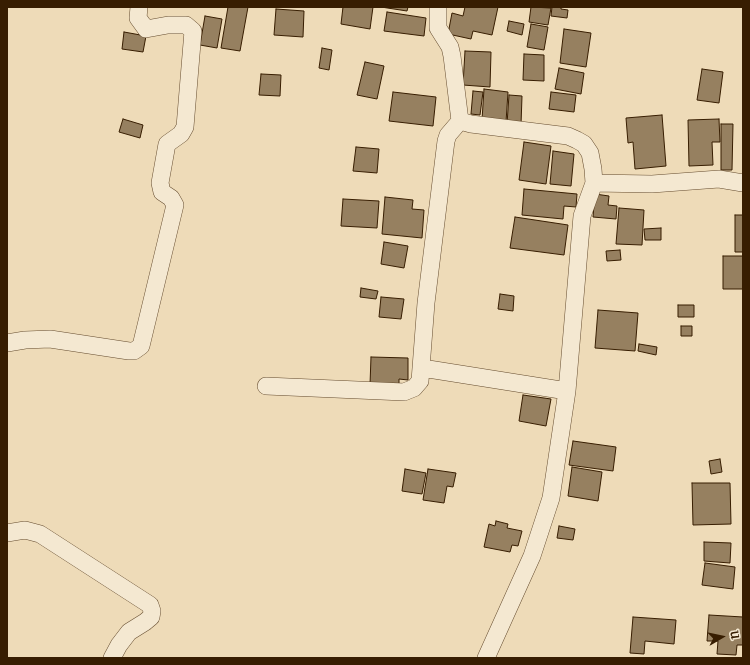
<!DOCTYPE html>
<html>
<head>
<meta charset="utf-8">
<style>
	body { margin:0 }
	#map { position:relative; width:750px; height:665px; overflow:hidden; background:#eedbb8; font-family:"IM FELL French Canon",serif }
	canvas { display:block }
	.frame { position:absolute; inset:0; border:8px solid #371d01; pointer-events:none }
	.north { position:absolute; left:702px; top:617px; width:40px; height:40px; -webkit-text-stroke:3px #f4e8d1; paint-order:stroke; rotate:81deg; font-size:11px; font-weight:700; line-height:16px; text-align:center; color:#371d01 }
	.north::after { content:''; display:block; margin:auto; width:14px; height:18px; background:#371d01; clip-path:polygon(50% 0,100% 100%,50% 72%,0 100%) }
</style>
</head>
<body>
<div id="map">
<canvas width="750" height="665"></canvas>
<div class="frame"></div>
<div class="north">U</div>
</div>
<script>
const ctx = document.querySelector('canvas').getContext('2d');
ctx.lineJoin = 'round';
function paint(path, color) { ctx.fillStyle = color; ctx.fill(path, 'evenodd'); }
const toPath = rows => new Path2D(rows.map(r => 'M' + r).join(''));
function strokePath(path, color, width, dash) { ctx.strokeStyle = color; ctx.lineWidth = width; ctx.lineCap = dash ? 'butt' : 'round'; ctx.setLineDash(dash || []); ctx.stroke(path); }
const building = toPath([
	[228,7,248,7,240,51,221,48,228,7],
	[343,7,373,7,370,29,341,24,343,7],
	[381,7,408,7,407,11,381,7],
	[465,7,498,7,492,35,473,31,471,39,448,34,452,13,463,16,465,7],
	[531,7,551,8,548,25,529,22,531,7],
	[552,7,561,7,561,9,568,10,567,18,551,16,552,7],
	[276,9,304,11,303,37,274,35,276,9],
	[387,12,426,18,424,36,384,31,387,12],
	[205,16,222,19,217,48,200,45,205,16],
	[509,21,524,24,522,35,507,31,509,21],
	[531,24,548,27,544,50,527,47,531,24],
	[564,29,591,33,586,67,560,63,564,29],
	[124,32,146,36,143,52,122,49,124,32],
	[322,48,332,50,329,70,319,68,322,48],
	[465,51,491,52,490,87,463,85,465,51],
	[524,54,544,55,544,81,523,80,524,54],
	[365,62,384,66,377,99,357,95,365,62],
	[559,68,584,73,581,94,555,89,559,68],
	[702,69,723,72,719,103,697,100,702,69],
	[261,74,281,75,280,96,259,95,261,74],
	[484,89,508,92,506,122,482,120,484,89],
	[473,91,483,92,480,115,471,114,473,91],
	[393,92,436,97,433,126,389,121,393,92],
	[551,92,576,95,574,112,549,109,551,92],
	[509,95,522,96,521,125,507,124,509,95],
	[662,115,666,166,635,169,633,142,628,143,626,118,662,115],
	[123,119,143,125,140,138,119,132,123,119],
	[719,119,720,142,712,142,713,165,689,166,688,120,719,119],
	[721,124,733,124,732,170,721,170,721,124],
	[524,142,551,146,546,184,519,180,524,142],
	[356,147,379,149,377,173,353,171,356,147],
	[553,151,574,154,571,186,550,184,553,151],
	[524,189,577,194,576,207,564,206,563,219,522,215,524,189],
	[595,194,609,196,608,205,617,206,616,219,593,217,595,194],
	[385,197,413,200,412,209,424,210,422,238,382,234,385,197],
	[343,199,379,201,377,228,341,226,343,199],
	[619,208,644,210,642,245,616,244,619,208],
	[735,215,743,215,743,252,735,252,735,215],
	[515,217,568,225,564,255,510,248,515,217],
	[661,228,661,240,645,240,644,229,661,228],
	[384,242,408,246,404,268,381,264,384,242],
	[620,250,621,260,607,261,606,251,620,250],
	[723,256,743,256,743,289,723,289,723,256],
	[361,288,378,291,376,299,360,297,361,288],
	[500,294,514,296,513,311,498,309,500,294],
	[381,297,404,299,401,319,379,317,381,297],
	[678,305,694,305,694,317,678,317,678,305],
	[598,310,638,313,635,351,595,348,598,310],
	[681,326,692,326,692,336,681,336,681,326],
	[639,344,657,347,656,355,638,351,639,344],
	[371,357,408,358,408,380,399,379,399,385,370,385,371,357],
	[523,395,551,399,546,426,519,421,523,395],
	[573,441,616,447,613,471,569,465,573,441],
	[720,459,722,472,711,474,709,461,720,459],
	[572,467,602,472,598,501,568,496,572,467],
	[405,469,426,473,422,494,402,491,405,469],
	[428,469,456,473,453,487,447,486,444,503,423,500,428,469],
	[692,483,730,483,731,524,693,525,692,483],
	[496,521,508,524,507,528,522,531,518,546,512,545,510,552,484,547,489,524,495,526,496,521],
	[559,526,575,529,573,540,557,538,559,526],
	[704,542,731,543,730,563,704,561,704,542],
	[705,563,735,567,733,589,702,585,705,563],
	[709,615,743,617,743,645,737,645,736,655,717,654,718,641,707,641,709,615],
	[633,617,676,620,674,644,645,641,644,654,630,653,633,617]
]);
const minor = toPath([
	[438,7,438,28,450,47,452,56,460,121,471,124,568,136,577,140,584,144,590,153,593,169,594,183,582,216,567,391,551,498,532,556,486,658],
	[594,183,652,184,719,179,743,183],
	[7,343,25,340,50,339,129,351,134,351,141,346,175,205,171,198,162,192,160,183,167,144,181,134,185,127,193,31,186,25,168,25,146,29,138,18,139,7],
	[422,368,567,391],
	[266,386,404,392,414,388,420,381,426,303,446,141,448,135,460,121],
	[7,533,25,530,40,534,150,605,152,611,151,617,145,622,129,632,119,645,112,658]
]);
paint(building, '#968060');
strokePath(building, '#371d01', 1);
strokePath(minor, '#654c2f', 18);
strokePath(minor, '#f4e8d1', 17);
</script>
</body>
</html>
